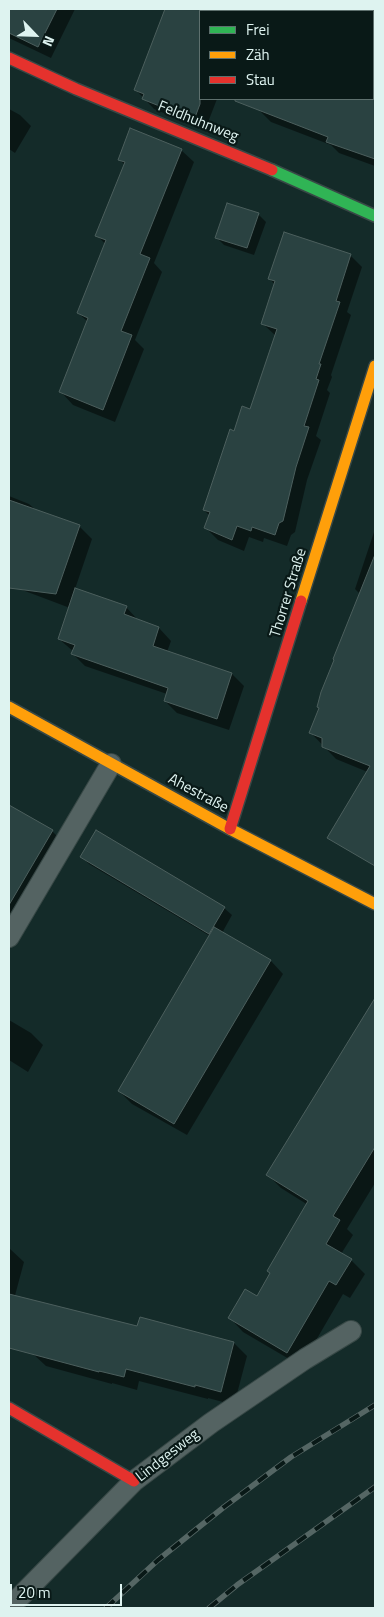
<!DOCTYPE html>
<html>
<head>
<meta charset="utf-8">
<style>
	body { margin:0 }
	#map { position:relative; width:384px; height:1617px; overflow:hidden; background:#142b29; font-family:"Titillium Web",sans-serif }
	canvas { display:block }
	.frame { position:absolute; inset:0; border:10px solid #def3f0; pointer-events:none }
	.legend { position:absolute; left:199px; top:10px; width:175px; height:90px; box-sizing:border-box; background:#091917; border:1px solid #5e706e; margin:0; padding:6px 9px; list-style:none; font-size:15px; color:#def3f0 }
	.legend li { display:flex; align-items:center; gap:10px; height:25px }
	.legend b { width:25px; border:1px solid #5e706e }
	.north { position:absolute; left:10px; top:10px; width:50px; height:50px; -webkit-text-stroke:4px #091917; paint-order:stroke; rotate:114deg; font-size:14px; font-weight:700; line-height:20px; text-align:center; color:#def3f0 }
	.north::after { content:''; display:block; margin:auto; width:18px; height:22px; background:#def3f0; clip-path:polygon(50% 0,100% 100%,50% 72%,0 100%) }
	.scale { position:absolute; left:10px; top:1584px; width:112px; height:22px; box-sizing:border-box; border:2px solid #def3f0; border-top:0; padding-left:6px; font-size:15px; line-height:18px; white-space:nowrap; color:#def3f0; -webkit-text-stroke:4px #091917; paint-order:stroke }
</style>
</head>
<body>
<div id="map">
<canvas width="384" height="1617"></canvas>
<div class="frame"></div>
<ul class="legend">
<li><b style="height:6px;background:#30b455"></b>Frei</li>
<li><b style="height:6px;background:#ff9f0a"></b>Zäh</li>
<li><b style="height:6px;background:#e5322d"></b>Stau</li>
</ul>
<div class="north">N</div>
<div class="scale">20 m</div>
</div>
<script>
const ctx = document.querySelector('canvas').getContext('2d');
ctx.lineJoin = 'round';
function paint(path, color) { ctx.fillStyle = color; ctx.fill(path, 'evenodd'); }
const toPath = rows => new Path2D(rows.map(r => 'M' + r).join(''));
function strokePath(path, color, width, dash) { ctx.strokeStyle = color; ctx.lineWidth = width; ctx.lineCap = dash ? 'butt' : 'round'; ctx.setLineDash(dash || []); ctx.stroke(path); }
function write(font, color, halo, rows, align = 'center') {
  ctx.font = font + ' "Titillium Web",sans-serif'; ctx.lineWidth = 4.5; ctx.setLineDash([]); ctx.textBaseline = 'middle'; ctx.strokeStyle = halo; ctx.fillStyle = color; for (const [text, x, y, turn = 0] of rows) {
    ctx.save(); ctx.translate(x, y); ctx.rotate((+turn || 0) * Math.PI / 180); ctx.textAlign = isNaN(turn) ? turn : align; if (halo) ctx.strokeText(text, 0, 0); ctx.fillText(text, 0, 0); ctx.restore();
  }
}
const shadow = toPath([
	[9,9,75,9,51,58,9,38],
	[177,9,242,9,241,11,200,11,200,99,217,99,205,130,154,109,136,90,167,33],
	[375,61,375,166,339,153,331,145,271,122,260,111,264,99,323,99,358,111,362,99,373,99,373,69],
	[9,109,20,115,31,126,15,153,9,149],
	[181,150,194,162,154,263,162,272,135,340,144,349,115,422,73,405,61,392,88,322,78,313,105,244,97,235,125,165,119,159],
	[258,214,266,222,254,255,224,245,216,237],
	[350,255,362,267,347,312,351,315,331,375,332,377,327,390,330,393,316,436,321,440,307,480,295,532,291,535,287,546,264,538,263,542,249,537,244,551,218,540,206,528,210,516,204,510,235,432,251,410,276,336,263,324,275,285,269,278],
	[9,496,29,504,37,511,79,526,92,539,75,589,126,607,138,620,159,628,171,641,167,652,232,674,244,686,229,730,177,713,165,701,167,694,85,666,73,654,74,652,59,639,70,608,17,588,9,580],
	[375,529,375,775,336,759,310,732,360,594,355,589],
	[9,806,52,831,64,843,9,936],
	[81,856,224,908,232,915,222,933,271,961,283,974,187,1135,132,1104,119,1091,210,936,89,864],
	[375,1000,375,1183,347,1229,353,1235,341,1254,351,1260,365,1274,350,1298,343,1294,301,1366,243,1332,230,1318,258,1298,308,1205,281,1188,267,1174],
	[9,1020,31,1033,43,1045,28,1072,9,1060],
	[9,1248,24,1262,10,1314,9,1314],
	[138,1328,234,1343,247,1356,234,1405,208,1398,208,1399,139,1381,137,1390,112,1383,112,1384,46,1366,32,1353]
]);
const building = toPath([
	[9,9,57,9,38,47,9,33,9,9],
	[165,9,200,9,200,104,194,120,142,99,144,94,134,90,165,9],
	[235,99,375,99,375,159,326,142,328,137,235,101,235,99],
	[130,128,182,149,140,254,150,258,121,331,132,335,103,410,59,392,88,318,77,313,106,240,95,236,125,162,118,160,130,128],
	[227,203,259,213,247,248,215,238,227,203],
	[284,232,351,254,336,301,340,302,319,364,321,364,316,379,319,380,304,426,309,427,296,467,283,521,279,523,275,535,252,527,251,531,237,526,232,540,204,528,210,512,203,510,230,429,234,431,242,406,250,409,277,329,261,324,275,281,268,279,284,232],
	[9,500,80,525,56,594,9,588,9,500],
	[374,557,375,557,375,866,327,838,370,766,322,747,322,738,309,733,319,708,317,707,321,692,334,660,333,659,374,557],
	[75,588,127,606,124,614,159,627,153,646,232,673,217,719,164,701,168,688,71,654,75,645,58,639,75,588],
	[9,805,53,830,9,905,9,805],
	[96,830,225,907,209,934,80,857,96,830],
	[214,927,271,960,174,1124,118,1091,214,927],
	[375,998,375,1147,333,1216,340,1220,326,1244,352,1259,336,1285,329,1281,287,1353,228,1318,245,1289,257,1296,270,1273,267,1271,308,1201,266,1175,375,998],
	[9,1294,137,1326,140,1317,234,1342,221,1392,195,1385,195,1387,126,1369,124,1377,99,1371,99,1372,9,1348,9,1294]
]);
const lane = toPath([
	[9,937,111,764],
	[9,1608,134,1481,211,1423,305,1359,351,1331]
]);
const fast = toPath([
	[272,170,375,216]
]);
const slow = toPath([
	[301,601,375,366],
	[9,707,230,829,375,904]
]);
const jam = toPath([
	[9,58,76,89,272,170],
	[230,829,301,601],
	[9,1408,134,1481]
]);
const rail = toPath([
	[106,1608,158,1560,224,1507,291,1457,375,1405],
	[209,1608,237,1585,375,1487]
]);
const streetNames = [
	["Feldhuhnweg",198,122,22],
	["Thorrer Straße",289,593,-73],
	["Ahestraße",198,794,28],
	["Lindgesweg",168,1456,-38]
];
paint(shadow, '#0007');
paint(building, '#2a4241');
strokePath(building, '#4c5f5d', 1);
strokePath(lane, '#384846', 22);
strokePath(fast, '#384846', 14);
strokePath(slow, '#384846', 14);
strokePath(jam, '#384846', 14);
strokePath(lane, '#546362', 20);
strokePath(fast, '#30b455', 11);
strokePath(slow, '#ff9f0a', 11);
strokePath(jam, '#e5322d', 11);
strokePath(rail, '#556664', 5.5);
strokePath(rail, '#091917', 4, [11]);
write('15px', '#def3f0', '#091917', streetNames);
</script>
</body>
</html>
